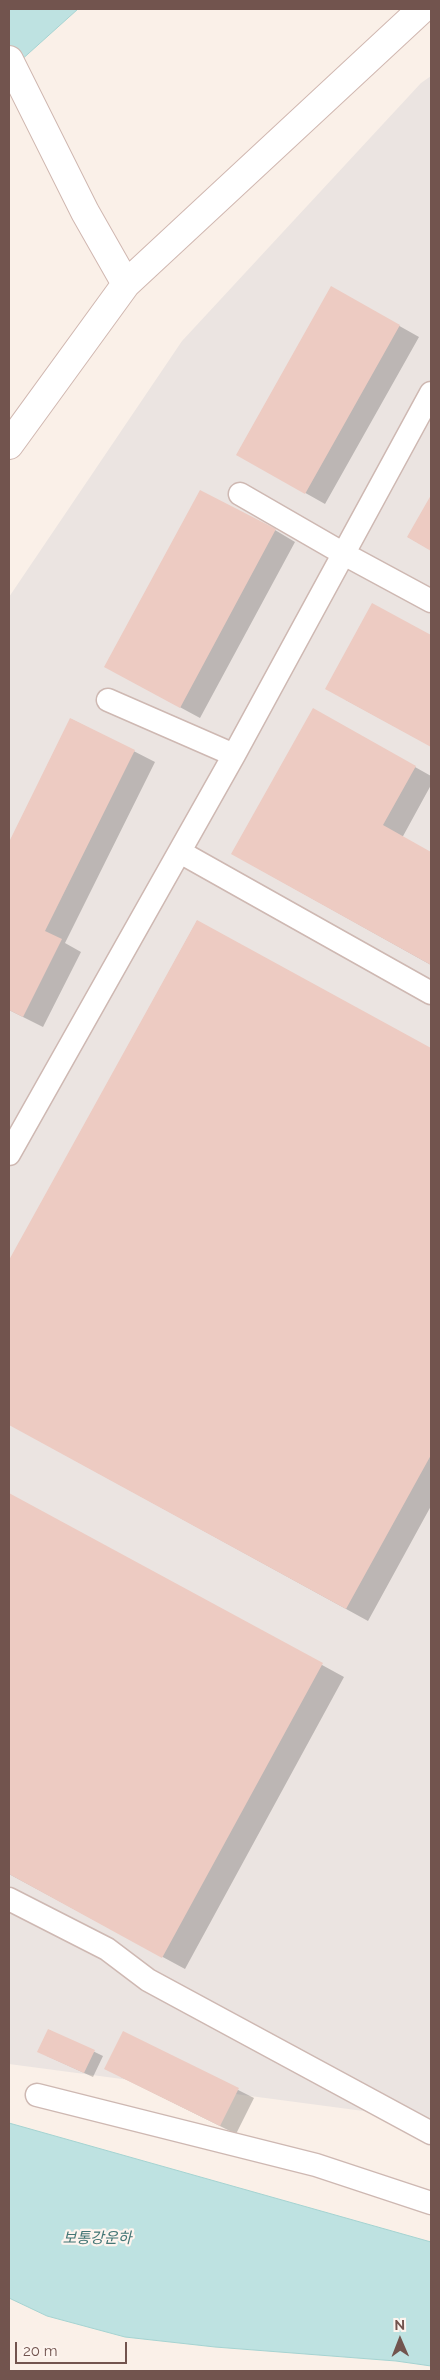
<!DOCTYPE html>
<html>
<head>
<meta charset="utf-8">
<style>
	body { margin:0 }
	#map { position:relative; width:440px; height:2380px; overflow:hidden; background:#faf0e8; font-family:Raleway,sans-serif }
	canvas { display:block }
	.frame { position:absolute; inset:0; border:10px solid #72544e; pointer-events:none }
	.north { position:absolute; left:375px; top:2315px; width:50px; height:50px; -webkit-text-stroke:4px #fdf4ee; paint-order:stroke; rotate:359deg; font-size:14px; font-weight:700; line-height:20px; text-align:center; color:#72544e }
	.north::after { content:''; display:block; margin:auto; width:18px; height:22px; background:#72544e; clip-path:polygon(50% 0,100% 100%,50% 72%,0 100%) }
	.scale { position:absolute; left:15px; top:2342px; width:112px; height:22px; box-sizing:border-box; border:2px solid #72544e; border-top:0; padding-left:6px; font-size:15px; line-height:18px; white-space:nowrap; color:#72544e; -webkit-text-stroke:4px #fdf4ee; paint-order:stroke }
</style>
</head>
<body>
<div id="map">
<canvas width="440" height="2380"></canvas>
<div class="frame"></div>
<div class="north">N</div>
<div class="scale">20 m</div>
</div>
<script>
const ctx = document.querySelector('canvas').getContext('2d');
ctx.lineJoin = 'round';
function paint(path, color) { ctx.fillStyle = color; ctx.fill(path, 'evenodd'); }
const toPath = rows => new Path2D(rows.map(r => 'M' + r).join(''));
function strokePath(path, color, width, dash) { ctx.strokeStyle = color; ctx.lineWidth = width; ctx.lineCap = dash ? 'butt' : 'round'; ctx.setLineDash(dash || []); ctx.stroke(path); }
function write(font, color, halo, rows, align = 'center') {
  ctx.font = font + ' Raleway,"Noto Sans KR",sans-serif'; ctx.lineWidth = 4.5; ctx.setLineDash([]); ctx.textBaseline = 'middle'; ctx.strokeStyle = halo; ctx.fillStyle = color; for (const [text, x, y, turn = 0] of rows) {
    ctx.save(); ctx.translate(x, y); ctx.rotate((+turn || 0) * Math.PI / 180); ctx.textAlign = isNaN(turn) ? turn : align; if (halo) ctx.strokeText(text, 0, 0); ctx.fillText(text, 0, 0); ctx.restore();
  }
}
const industrial = toPath([
	[431,76,431,2135,386,2114,9,2064,9,597,182,341,421,83]
]);
const water = toPath([
	[9,9,78,9,9,71,9,9],
	[9,2123,431,2242,431,2366,396,2361,215,2347,125,2337,47,2316,9,2298,9,2123]
]);
const shadow = toPath([
	[332,288,419,337,325,504,238,455],
	[431,497,431,550,408,537],
	[275,530,295,542,200,718,126,678],
	[372,605,431,636,431,746,346,700],
	[71,719,155,762,65,943,81,952,43,1027,9,1010,9,845],
	[415,767,431,776,431,785,402,838,431,854,431,965,254,866],
	[197,921,431,1049,431,1506,368,1621,9,1424,9,1263],
	[9,1494,344,1677,185,1969,9,1874],
	[49,2030,103,2056,93,2077,47,2056],
	[123,2032,254,2098,236,2134,121,2077]
]);
const building = toPath([
	[331,286,400,325,305,494,236,455],
	[200,490,276,529,180,708,104,667],
	[431,495,431,551,407,537],
	[372,603,431,635,431,747,325,689],
	[313,708,416,766,383,825,431,852,431,965,231,854],
	[70,718,135,750,45,931,62,939,23,1017,9,1010,9,842],
	[197,920,431,1048,431,1455,346,1609,9,1425,9,1260],
	[9,1493,323,1663,162,1958,9,1874],
	[48,2029,95,2050,84,2073,37,2052],
	[123,2031,239,2088,220,2126,104,2069]
]);
const lane = toPath([
	[240,494,344,554,431,601],
	[108,700,234,755],
	[180,852,431,993],
	[9,1154,234,755,431,393],
	[9,1899,107,1949,148,1980,431,2133],
	[37,2095,316,2165,431,2203]
]);
const secondary = toPath([
	[9,60,85,212,126,284],
	[9,445,126,284,422,9]
]);
const waterNames = [
	["보통강운하",97,2238]
];
paint(industrial, '#ebe4e1');
paint(water, '#bee2e1');
strokePath(water, '#a5d3d1', 1);
paint(shadow, '#0003');
paint(building, '#edcbc2');
strokePath(lane, '#ceb8b2', 25);
strokePath(secondary, '#d0b7b0', 30);
strokePath(lane, '#fff', 22);
strokePath(secondary, '#fff', 28);
write('italic 15px', '#437675', '#fdf4ee', waterNames);
</script>
</body>
</html>
